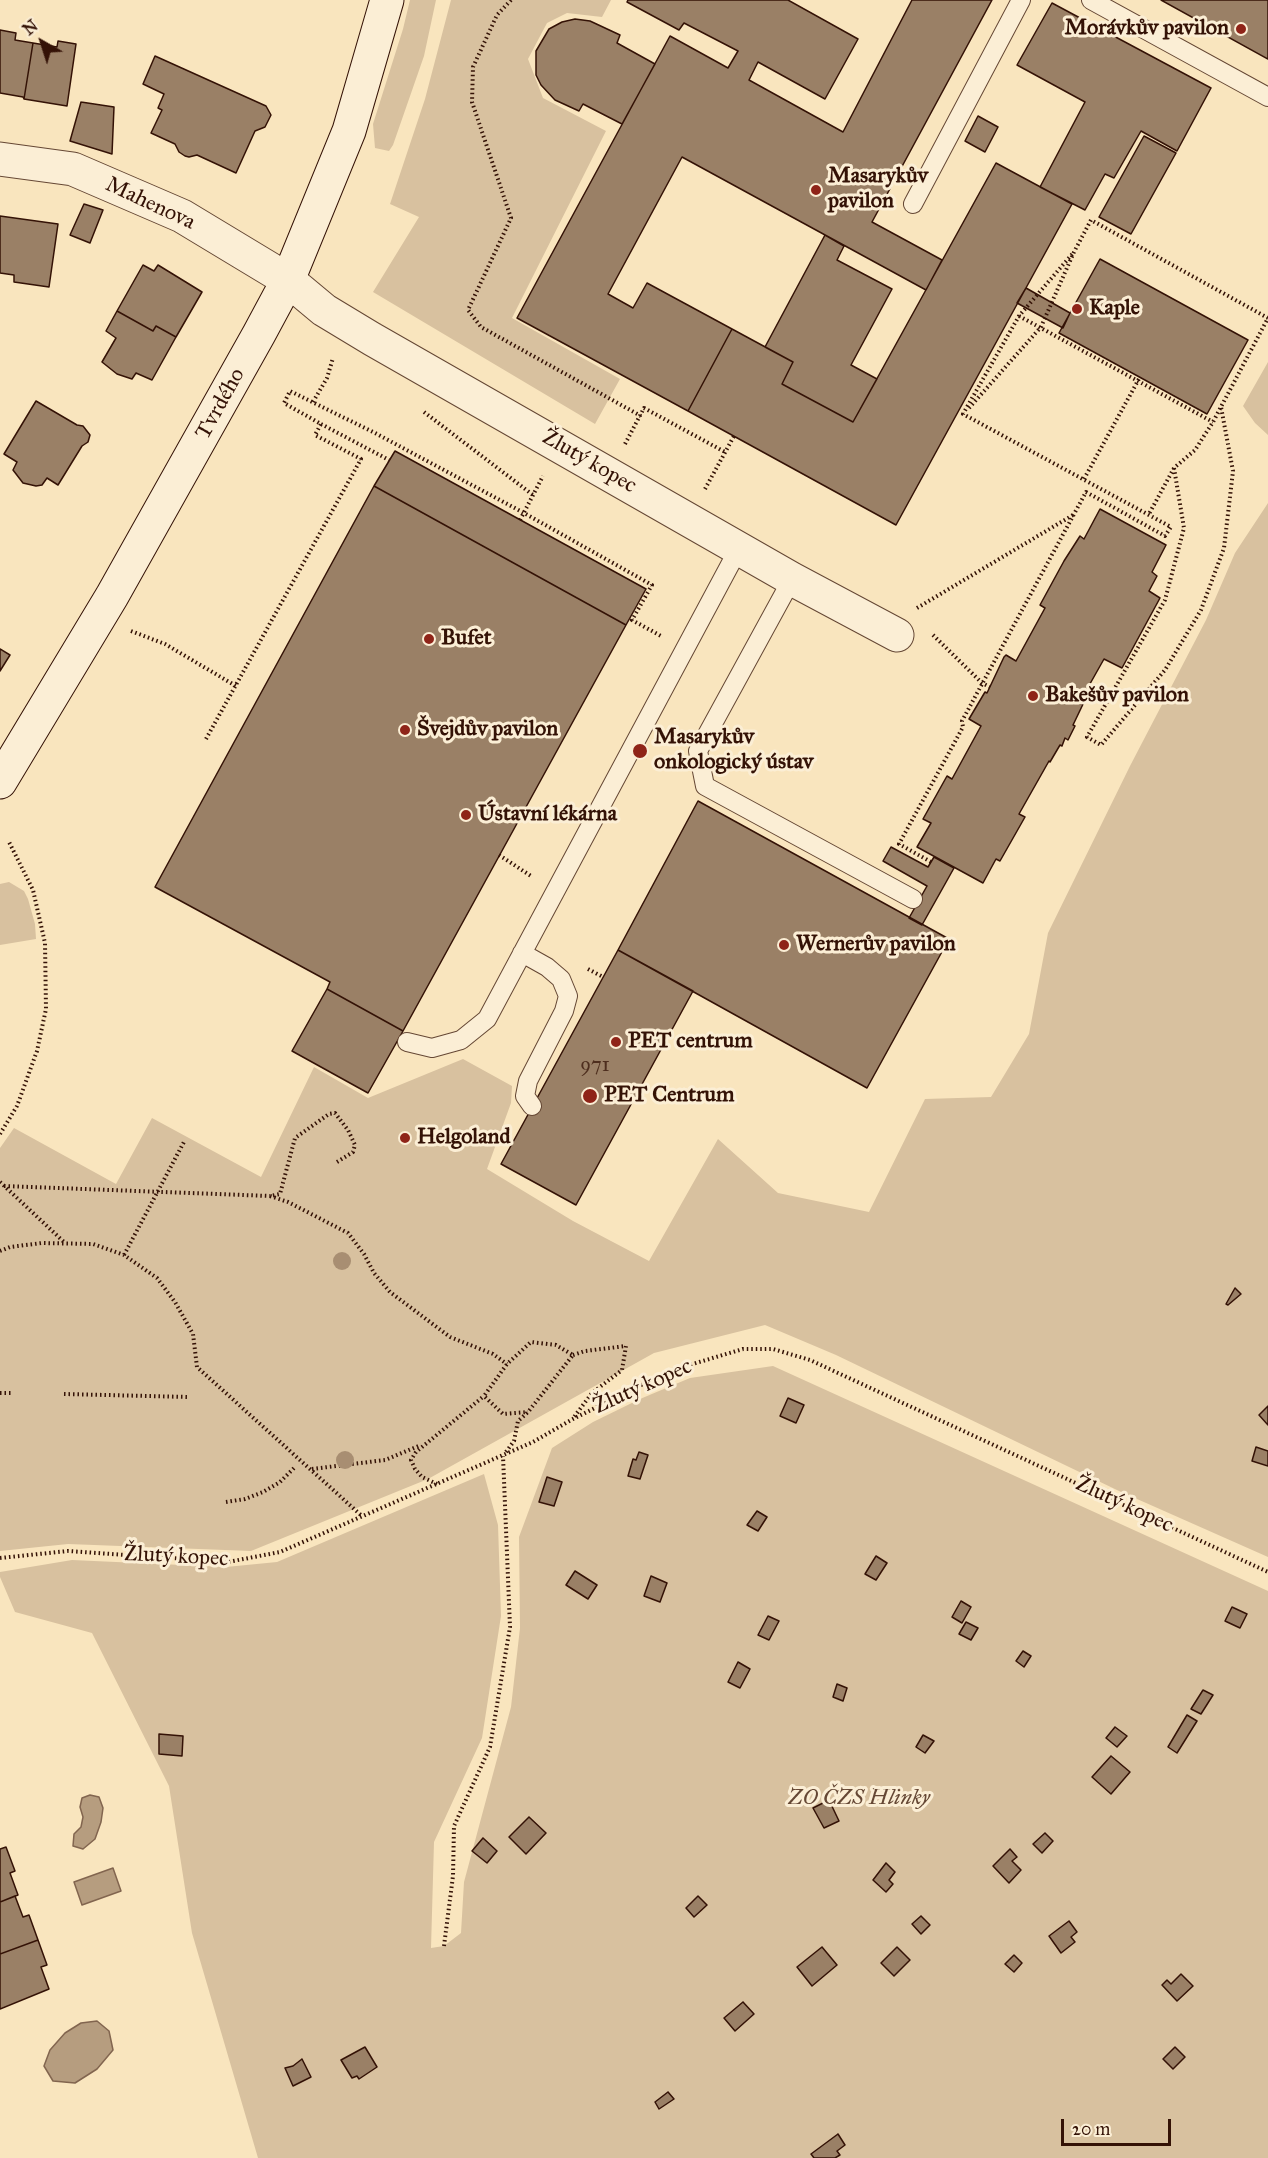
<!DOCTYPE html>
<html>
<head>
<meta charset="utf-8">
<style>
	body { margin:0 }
	#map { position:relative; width:1268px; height:2158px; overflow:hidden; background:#f9e5be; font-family:"IM FELL Great Primer",serif }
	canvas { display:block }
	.north { position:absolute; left:12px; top:12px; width:60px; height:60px; -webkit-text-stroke:4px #fbeed5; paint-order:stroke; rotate:321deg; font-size:16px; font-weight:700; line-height:24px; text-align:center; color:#341206 }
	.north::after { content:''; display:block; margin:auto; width:21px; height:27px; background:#341206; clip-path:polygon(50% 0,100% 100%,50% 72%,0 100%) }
	.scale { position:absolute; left:1061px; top:2119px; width:110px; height:27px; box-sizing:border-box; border:3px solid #341206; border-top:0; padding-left:8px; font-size:18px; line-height:21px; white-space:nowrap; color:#341206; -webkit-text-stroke:4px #fbeed5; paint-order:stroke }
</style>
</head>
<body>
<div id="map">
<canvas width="1268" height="2158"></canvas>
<div class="north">N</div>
<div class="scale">20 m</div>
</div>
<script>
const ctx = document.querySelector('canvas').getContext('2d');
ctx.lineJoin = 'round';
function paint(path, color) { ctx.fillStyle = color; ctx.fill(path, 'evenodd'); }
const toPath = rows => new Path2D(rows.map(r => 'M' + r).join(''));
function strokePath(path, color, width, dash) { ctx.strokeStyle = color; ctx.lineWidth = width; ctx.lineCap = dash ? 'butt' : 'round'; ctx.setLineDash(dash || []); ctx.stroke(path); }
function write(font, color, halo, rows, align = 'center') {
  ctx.font = font + ' "IM FELL Great Primer",serif'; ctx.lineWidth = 6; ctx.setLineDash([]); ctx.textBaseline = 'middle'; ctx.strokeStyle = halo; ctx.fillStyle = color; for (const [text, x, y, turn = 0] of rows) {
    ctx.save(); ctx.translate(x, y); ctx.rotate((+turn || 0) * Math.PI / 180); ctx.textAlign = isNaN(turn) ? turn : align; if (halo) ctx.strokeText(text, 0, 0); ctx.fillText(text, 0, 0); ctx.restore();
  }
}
const green = toPath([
	[410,0,436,0,424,56,393,145,389,151,375,148,373,124,403,29],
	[451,0,611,0,602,17,567,13,547,23,528,59,543,98,606,131,512,318,620,379,595,424,373,292,419,217,390,204,425,99],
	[1268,362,1268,435,1255,423,1243,406],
	[1268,503,1268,1557,1119,1491,836,1355,765,1325,654,1353,428,1479,251,1551,68,1544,0,1551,0,1148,14,1128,116,1184,152,1118,261,1177,314,1067,368,1098,463,1059,512,1086,511,1103,487,1169,573,1221,649,1261,718,1139,778,1193,869,1212,925,1099,991,1097,1029,1034,1048,933,1130,766,1206,620,1235,553],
	[9,882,24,891,28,899,35,924,36,939,0,945,0,884],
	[773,1366,1268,1591,1268,2158,258,2158,192,1933,169,1786,92,1633,15,1612,0,1577,0,1572,72,1560,226,1567,277,1562,484,1474,498,1525,501,1616,482,1738,434,1842,431,1948,444,1946,461,1933,464,1882,511,1707,520,1628,519,1537,552,1448,593,1422,640,1399,690,1378]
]);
const water = toPath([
	[90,1795,99,1797,103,1808,101,1822,95,1839,83,1849,73,1846,74,1834,81,1827,83,1817,80,1807,82,1798,90,1795],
	[113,1868,121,1891,82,1905,74,1882,113,1868],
	[97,2021,109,2031,113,2050,97,2069,75,2083,53,2081,44,2066,50,2050,65,2033,81,2023,97,2021]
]);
const building = toPath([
	[628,0,788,0,858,39,825,99,758,62,749,80,843,132,912,0,992,0,872,222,942,260,926,290,682,157,608,294,633,308,647,283,732,329,688,411,517,318,670,36,728,68,738,51,684,23,679,30,627,2,628,0],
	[1161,0,1268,0,1268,59,1161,0],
	[1052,3,1211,88,1177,151,1141,131,1114,178,1105,174,1085,210,1040,187,1085,102,1017,65,1052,3],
	[575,19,590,21,620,35,617,43,655,64,622,124,583,104,579,111,555,100,541,85,536,75,536,51,549,29,562,22,575,19],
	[0,30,16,33,15,40,33,43,24,99,23,97,0,93,0,30],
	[58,41,76,44,67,106,24,99,33,43,57,47,58,41],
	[155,56,266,106,271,115,265,127,255,131,236,173,197,155,189,157,185,156,179,152,175,144,151,133,162,110,158,108,164,94,143,84,155,56],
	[81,102,114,107,112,154,70,141,81,102],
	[978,116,998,127,985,152,965,141,978,116],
	[1144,136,1176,153,1131,234,1099,217,1144,136],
	[996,163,1072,204,896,525,688,411,732,329,793,362,782,384,853,422,996,163],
	[84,204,103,210,90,243,70,235,84,204],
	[0,216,58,224,49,287,14,282,14,275,0,273,0,216],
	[825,235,844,246,837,260,892,289,851,365,877,379,853,422,782,384,793,362,765,347,825,235],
	[1100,259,1248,340,1207,414,1059,333,1100,259],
	[143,265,154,271,158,265,202,292,176,337,156,326,153,331,117,311,143,265],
	[1026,288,1070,313,1063,328,1017,303,1026,288],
	[117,311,153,331,156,326,176,337,152,380,136,373,132,379,117,374,102,362,116,338,106,331,117,311],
	[36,401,77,425,83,426,90,435,88,442,82,446,58,485,47,478,42,485,36,486,23,483,13,470,17,462,4,454,36,401],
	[395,451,646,589,626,625,374,486,395,451],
	[374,486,626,625,403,1031,327,989,330,982,155,887,374,486],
	[1100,509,1166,545,1152,572,1157,576,1149,591,1160,598,1122,668,1104,659,1082,698,1085,700,1073,725,1075,726,1068,740,1065,738,1062,746,1060,745,1050,762,1049,761,1019,814,1025,817,1000,861,996,859,983,883,917,847,931,823,923,819,947,776,952,779,981,726,969,719,985,692,987,693,1004,657,1006,655,1016,661,1045,608,1040,605,1064,561,1080,536,1084,539,1100,509],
	[0,649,10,655,0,671,0,649],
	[698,801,949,939,867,1088,618,950,698,801],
	[891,847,928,867,934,857,954,868,922,925,909,918,927,886,883,861,891,847],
	[618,950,693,991,576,1205,501,1164,618,950],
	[327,989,403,1031,368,1093,292,1051,327,989],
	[1235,1288,1241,1294,1228,1305,1226,1304,1235,1288],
	[788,1398,804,1405,796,1423,780,1416,788,1398],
	[1268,1406,1268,1425,1259,1415,1268,1406],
	[1256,1447,1268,1451,1268,1466,1252,1461,1256,1447],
	[639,1452,648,1455,640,1479,628,1476,633,1459,636,1460,639,1452],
	[547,1477,562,1482,554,1506,539,1502,547,1477],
	[757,1511,767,1517,758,1531,747,1525,757,1511],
	[876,1556,887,1563,876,1580,865,1574,876,1556],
	[575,1571,597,1585,588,1599,566,1585,575,1571],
	[651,1576,667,1583,660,1602,644,1596,651,1576],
	[961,1601,971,1607,962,1623,952,1617,961,1601],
	[1232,1607,1247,1614,1240,1628,1225,1621,1232,1607],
	[768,1616,779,1621,769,1640,758,1635,768,1616],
	[966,1622,978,1628,971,1640,959,1634,966,1622],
	[1023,1651,1031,1656,1024,1667,1016,1661,1023,1651],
	[738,1662,750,1669,740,1688,728,1682,738,1662],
	[837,1684,847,1688,843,1701,833,1697,837,1684],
	[1203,1690,1213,1695,1201,1714,1191,1709,1203,1690],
	[1187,1715,1197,1721,1177,1753,1168,1747,1187,1715],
	[1115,1727,1127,1736,1117,1747,1106,1738,1115,1727],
	[159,1734,183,1736,182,1756,159,1754,159,1734],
	[923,1735,934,1741,925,1753,916,1747,923,1735],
	[1111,1756,1130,1772,1111,1794,1092,1777,1111,1756],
	[829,1800,839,1821,824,1828,813,1808,829,1800],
	[529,1817,546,1833,526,1854,509,1837,529,1817],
	[1045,1833,1053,1841,1042,1853,1033,1844,1045,1833],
	[483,1838,497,1851,487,1863,472,1851,483,1838],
	[6,1847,15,1871,10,1873,18,1895,0,1902,0,1849,6,1847],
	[1010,1849,1017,1857,1012,1861,1021,1870,1009,1883,993,1866,1010,1849],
	[886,1863,895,1872,889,1880,893,1884,886,1892,873,1880,886,1863],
	[15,1896,23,1917,29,1915,38,1940,0,1954,0,1902,15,1896],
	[698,1896,707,1905,694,1917,686,1908,698,1896],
	[921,1916,930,1925,921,1934,912,1924,921,1916],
	[1069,1921,1077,1932,1071,1937,1075,1942,1061,1953,1049,1936,1069,1921],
	[38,1940,47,1965,41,1967,49,1989,0,2009,0,1954,38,1940],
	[822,1947,837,1965,812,1986,797,1967,822,1947],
	[897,1947,910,1960,894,1976,881,1963,897,1947],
	[1014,1955,1022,1963,1014,1972,1005,1964,1014,1955],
	[1181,1974,1193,1986,1177,2001,1162,1985,1167,1980,1171,1984,1181,1974],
	[743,2002,754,2014,735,2031,724,2018,743,2002],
	[365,2047,377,2067,359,2079,357,2076,352,2078,341,2060,365,2047],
	[1175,2047,1185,2057,1173,2069,1163,2059,1175,2047],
	[302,2059,311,2077,293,2086,285,2068,293,2066,302,2059],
	[668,2092,674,2099,659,2109,655,2102,668,2092],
	[838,2134,845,2145,837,2151,840,2155,835,2158,814,2158,811,2154,838,2134]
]);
const path = toPath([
	[511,0,497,15,473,67,472,102,511,218,468,310,481,327,641,416],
	[1019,316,1213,422],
	[313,402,327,378,333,358],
	[969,408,1041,327,1074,252,1091,220,1268,318,1213,422,1195,450,1174,468,1149,514],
	[424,412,533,495],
	[321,424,389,460],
	[625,444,644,408,725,452],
	[1174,468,1184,528,1165,600,1087,737,1101,745,1165,670,1201,610,1224,548,1233,471,1221,407],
	[1084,479,1140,377],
	[705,489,734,436],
	[520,520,543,476],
	[917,608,1073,515],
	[131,631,165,644,236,686],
	[933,635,982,683,990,687],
	[206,739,361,459,315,435,321,424,284,403,290,391,375,433,524,513,652,585,632,620,661,636],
	[499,855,531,876],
	[931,862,899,844,963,727,962,721,1086,492,1165,536,1171,527,963,414,1019,316,1074,252],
	[588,969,603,977],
	[0,1134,17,1106,37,1051,46,1009,45,943,33,890,8,840],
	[337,1162,353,1152,355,1145,348,1130,335,1113,329,1114,295,1138,280,1194,270,1196,288,1202,348,1233,364,1254,374,1273,390,1292,450,1337,493,1354,507,1364],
	[0,1182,64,1242],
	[4,1186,270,1196],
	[0,1251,10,1247,42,1243,93,1244,124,1255,157,1278,175,1302,193,1334,197,1367,362,1516],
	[124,1255,185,1140],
	[573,1355,585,1351,626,1346,622,1370,592,1393,574,1417],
	[0,1393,13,1393],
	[64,1394,189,1397],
	[506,1452,514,1441,518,1421,528,1412,573,1355,556,1345,531,1342,507,1364,484,1396,503,1414,528,1412],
	[312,1469,385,1460,421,1445],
	[437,1484,422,1477,415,1469,411,1460,416,1452,484,1396],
	[226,1502,245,1499,263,1492,280,1482,294,1468],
	[0,1558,68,1551,228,1562,280,1552,533,1442,573,1419,669,1371,743,1349,773,1349,810,1360,1268,1572],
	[444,1946,453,1876,454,1826,490,1747,510,1627,503,1456]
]);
const lane = toPath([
	[1091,0,1268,97],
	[913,204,1021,0],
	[792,579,698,751,705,786,913,899],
	[522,953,547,967,561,979,568,996,564,1011,528,1081,525,1096,532,1106],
	[407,1042,432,1048,461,1040,487,1019,739,548]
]);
const street = toPath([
	[0,159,73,169,182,216,288,280,324,310,372,339,792,579,897,635]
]);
const secondary = toPath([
	[0,782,112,596,259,334,288,280,349,131,387,0]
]);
const trees = [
	[342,1261],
	[345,1460]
];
const markers = [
	[1241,29,6,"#8f2418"],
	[816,190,6,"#8f2418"],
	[1077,309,6,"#8f2418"],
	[429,639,6,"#8f2418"],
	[1033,696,6,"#8f2418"],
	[405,730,6,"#8f2418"],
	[640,751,8,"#8f2418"],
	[466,815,6,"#8f2418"],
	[784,945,6,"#8f2418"],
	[616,1042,6,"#8f2418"],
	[590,1096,8,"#8f2418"],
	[405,1138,6,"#8f2418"]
];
const numberNames = [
	["971",595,1066]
];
const poiNames = [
	["Morávkův pavilon",1229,29,"right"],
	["Masarykův",828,177],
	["pavilon",828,202],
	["Kaple",1089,309],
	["Bufet",441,639],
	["Bakešův pavilon",1045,696],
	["Švejdův pavilon",417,730],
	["Masarykův",654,738],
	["onkologický ústav",654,763],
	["Ústavní lékárna",478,815],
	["Wernerův pavilon",796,945],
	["PET centrum",628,1042],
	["PET Centrum",604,1096],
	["Helgoland",417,1138]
];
const streetNames = [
	["Mahenova",150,204,25],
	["Tvrdého",221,404,-61],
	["Žlutý kopec",589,462,30],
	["Žlutý kopec",643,1387,-24],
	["Žlutý kopec",1124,1505,25],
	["Žlutý kopec",176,1557,3]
];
const parkNames = [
	["ZO ČZS Hlinky",859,1799]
];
paint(green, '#d8c19f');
paint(water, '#b69d7f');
strokePath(water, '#82654f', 1.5);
paint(building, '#9a8066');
strokePath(building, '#341206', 1.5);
strokePath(lane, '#654734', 20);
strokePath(street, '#654734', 35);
strokePath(secondary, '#341206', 35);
strokePath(path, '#341206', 4, [1.5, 3]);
strokePath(lane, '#fbeed5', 18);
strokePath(street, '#fbeed5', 33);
strokePath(secondary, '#fbeed5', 33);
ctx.fillStyle = '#a88e72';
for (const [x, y] of trees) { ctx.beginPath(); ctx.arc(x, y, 9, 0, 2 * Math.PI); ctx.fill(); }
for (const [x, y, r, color] of markers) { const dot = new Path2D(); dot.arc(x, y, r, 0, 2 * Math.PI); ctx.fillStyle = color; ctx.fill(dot); strokePath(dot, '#fbeed5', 2); }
write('20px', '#4e2e1e', null, numberNames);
write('bold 22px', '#341206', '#fbeed5', poiNames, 'left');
write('22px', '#341206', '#fbeed5', streetNames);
write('italic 22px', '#654734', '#fbeed5', parkNames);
</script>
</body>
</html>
